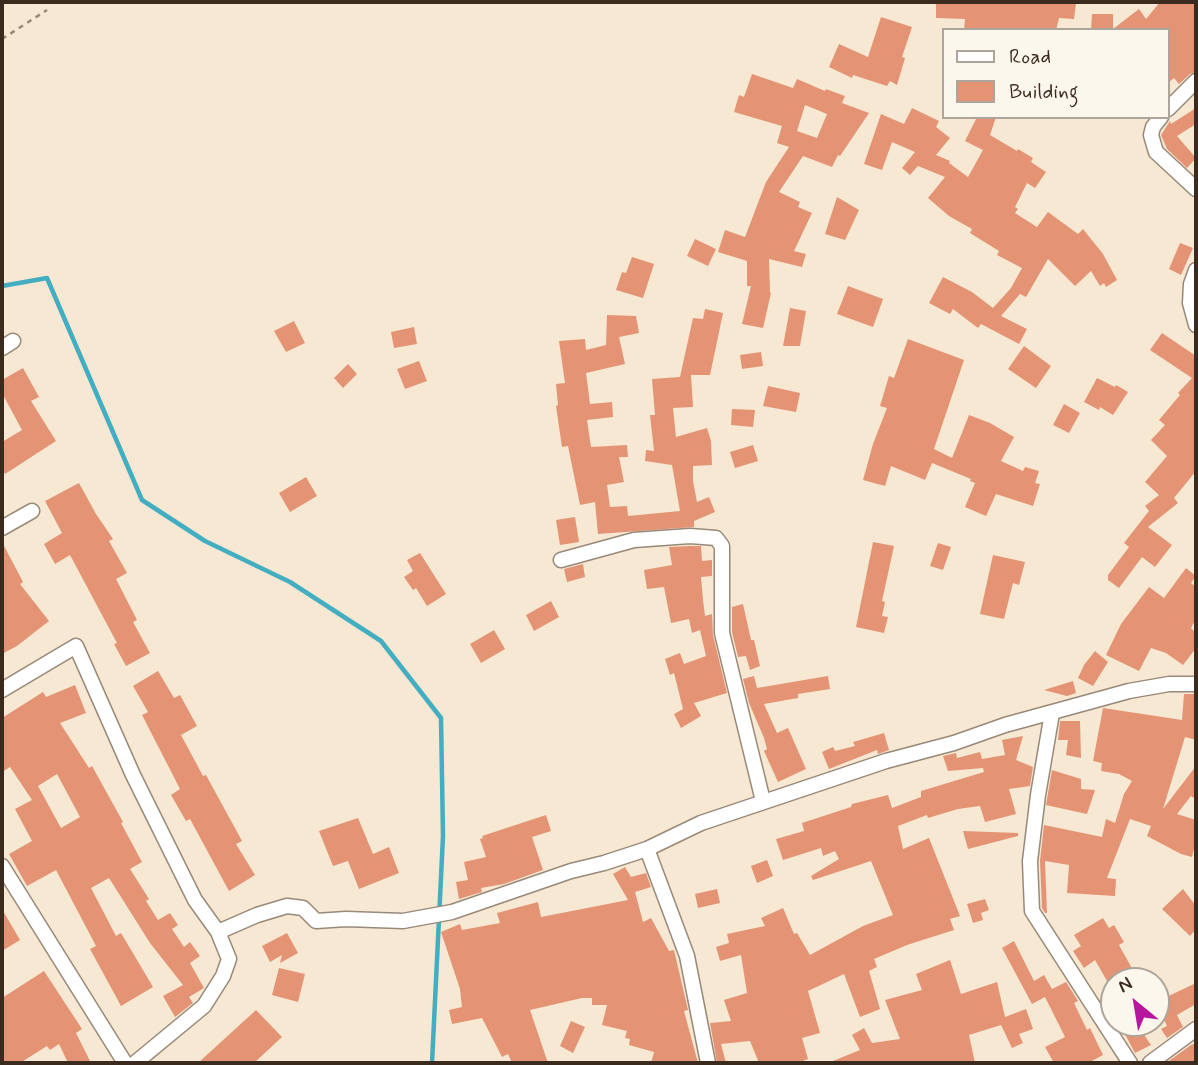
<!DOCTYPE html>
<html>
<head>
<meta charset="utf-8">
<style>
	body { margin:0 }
	#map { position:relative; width:1198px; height:1065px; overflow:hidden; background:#f6e8d2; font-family:Mynerve,sans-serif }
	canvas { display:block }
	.frame { position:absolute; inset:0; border:4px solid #3b2a1e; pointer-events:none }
	.legend { position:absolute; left:942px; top:28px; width:228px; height:91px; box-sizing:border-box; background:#fbf7ec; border:2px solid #aea59a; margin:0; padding:9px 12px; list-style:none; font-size:21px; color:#3b2a1e }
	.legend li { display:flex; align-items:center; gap:14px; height:35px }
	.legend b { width:35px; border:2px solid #aea59a }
	.north { position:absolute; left:1100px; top:967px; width:70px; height:70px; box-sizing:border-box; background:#fbf7ec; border:2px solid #aea59a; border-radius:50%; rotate:330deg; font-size:19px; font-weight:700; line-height:28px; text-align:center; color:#3b2a1e }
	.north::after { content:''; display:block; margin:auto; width:24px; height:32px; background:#b5179e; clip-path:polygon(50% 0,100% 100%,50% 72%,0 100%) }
</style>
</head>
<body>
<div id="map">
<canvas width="1198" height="1065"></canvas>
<div class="frame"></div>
<ul class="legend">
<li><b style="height:9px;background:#fff"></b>Road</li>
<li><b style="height:19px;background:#e49475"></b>Building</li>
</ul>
<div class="north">N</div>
</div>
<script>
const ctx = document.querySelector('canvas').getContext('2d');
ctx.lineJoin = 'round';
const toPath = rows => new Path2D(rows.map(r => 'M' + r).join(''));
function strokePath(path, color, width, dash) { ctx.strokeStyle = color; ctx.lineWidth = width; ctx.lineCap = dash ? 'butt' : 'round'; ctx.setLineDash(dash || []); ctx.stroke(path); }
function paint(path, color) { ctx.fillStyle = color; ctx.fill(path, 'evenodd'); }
const stream = toPath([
	[2,286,47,278,142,500,205,541,290,582,381,641,441,718,443,836,432,1063]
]);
const building = toPath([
	[936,2,1061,2,1076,3,1074,19,1059,18,1056,30,964,30,965,19,936,18],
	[1160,2,1196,2,1196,72,1190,74,1179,84,1174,78,1168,83,1168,30,1091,30,1092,14,1113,14,1113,29,1139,9,1146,19],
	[881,17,912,27,902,57,905,58,897,85,890,81,887,86,853,75,852,78,829,67,839,44,868,57],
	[752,74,793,88,797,79,825,91,826,89,845,96,842,103,869,113,840,156,838,155,832,167,803,156,779,192,800,202,798,207,812,213,794,251,806,254,802,267,769,259,770,292,771,293,763,328,742,324,751,286,747,286,747,261,718,252,725,230,745,237,766,182,789,147,777,143,782,126,734,112,739,95,744,97],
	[805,105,827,114,817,138,797,131],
	[912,108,939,121,936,127,950,138,936,155,950,161,949,163,968,177,983,150,965,141,977,117,996,117,990,135,1017,151,1018,149,1033,158,1031,162,1046,172,1035,188,1027,183,1015,207,1018,209,1015,213,1037,227,1048,212,1078,234,1083,229,1103,254,1117,280,1106,287,1104,283,1100,286,1091,271,1075,286,1048,259,1026,297,1020,294,1001,316,1027,329,1019,344,981,324,978,328,953,309,950,314,929,303,943,277,972,292,993,308,1011,288,1022,268,997,255,999,251,970,233,972,229,949,216,928,198,945,177,918,166,910,175,902,168,915,152,892,142,882,170,864,164,881,114,904,124],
	[1196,108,1196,124,1177,136,1196,158,1187,168,1167,149,1161,135,1170,121,1171,124],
	[837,197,859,210,845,240,825,234],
	[695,239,716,249,708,266,687,256],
	[1180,243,1193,248,1181,275,1169,269],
	[632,257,654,264,643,298,616,290,622,272,626,273],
	[848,286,883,299,873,327,837,314],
	[790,308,806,311,800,346,783,346],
	[705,309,723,313,710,375,691,375,693,407,673,408,676,437,707,428,711,441,712,465,693,466,693,481,697,502,709,497,715,512,694,521,694,527,598,534,595,502,580,505,568,446,562,447,556,406,558,405,556,384,565,383,559,341,585,339,586,350,606,345,607,315,636,316,639,333,619,337,625,364,586,373,590,404,612,402,613,417,587,420,591,447,627,445,628,457,619,457,624,482,607,485,610,507,627,506,628,516,680,511,672,465,645,461,646,450,654,451,650,415,655,415,652,379,680,377,693,318,703,319],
	[294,321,305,343,286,352,274,331],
	[414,327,417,344,394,348,391,332],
	[1162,333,1196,356,1196,471,1174,498,1178,503,1148,527,1172,545,1155,567,1142,557,1119,588,1108,580,1108,575,1129,547,1124,543,1149,511,1145,506,1159,495,1145,482,1167,456,1151,440,1165,425,1159,420,1180,395,1178,393,1192,378,1150,350],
	[908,339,964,360,934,449,952,458,969,415,990,423,1014,437,1001,461,1023,471,1025,467,1039,471,1035,483,1040,484,1033,506,996,494,986,516,965,507,975,483,970,481,971,479,932,463,925,480,891,466,885,486,863,480,873,444,887,408,880,406,889,376,894,378],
	[1024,346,1051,366,1036,388,1008,369],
	[761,352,763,366,742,369,740,355],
	[419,361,427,381,405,389,397,369],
	[348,364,357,374,343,388,334,378],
	[23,368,39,397,31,401,56,441,5,474,2,469,2,442,22,430,2,393,2,380],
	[1097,378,1115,387,1116,385,1128,392,1113,415,1100,407,1099,410,1084,402],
	[768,386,800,393,796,412,763,406],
	[1064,404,1080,413,1069,433,1053,425],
	[732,409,755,410,753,427,731,425],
	[753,445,758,461,735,468,730,452],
	[306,477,317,496,290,512,279,493],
	[79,483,96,514,113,539,109,541,127,573,116,579,137,620,133,622,150,653,126,666,114,644,117,643,70,555,55,564,44,544,62,533,45,501],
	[575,517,579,542,560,545,556,520],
	[2,542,23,582,20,584,49,621,17,646,2,654],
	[873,542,894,546,882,601,885,602,882,616,888,617,884,633,856,627],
	[938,543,951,547,943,570,930,566],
	[690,546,701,546,702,561,712,560,712,576,701,577,703,600,705,616,712,614,713,635,727,693,694,703,701,716,681,728,674,714,683,709,674,673,670,675,665,659,680,653,684,664,706,656,700,630,692,633,689,619,671,623,664,587,647,589,644,570,672,565,669,547],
	[420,553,446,594,427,606,416,588,413,590,404,577,413,571,407,560],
	[993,555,1025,562,1019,585,1013,583,1004,619,980,614],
	[583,564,585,577,567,582,564,569],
	[1186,568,1196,576,1191,583,1196,587,1196,619,1191,628,1196,633,1196,648,1183,665,1166,653,1151,648,1139,671,1106,655,1121,624,1149,587,1164,598],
	[551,601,559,617,534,631,526,615],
	[743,604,751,640,754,640,760,666,750,670,746,656,738,657,732,632,732,607],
	[494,630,505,649,481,663,470,644],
	[1095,651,1108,662,1093,686,1078,678,1084,665],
	[158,671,174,698,180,695,197,726,181,735,203,776,206,775,242,841,236,844,255,875,229,891,190,819,186,821,171,795,180,789,142,715,148,712,133,686],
	[754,676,757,688,828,676,830,689,798,694,798,698,764,704,777,733,788,728,806,769,778,782,764,751,767,749,764,738,749,703,743,679],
	[1073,681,1076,693,1067,696,1044,690],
	[75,685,86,713,60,723,89,768,92,766,123,822,121,823,142,862,130,869,149,899,146,901,158,920,170,913,178,925,172,929,184,947,190,942,200,956,190,963,204,988,189,997,193,1003,175,1017,163,996,183,985,150,943,109,878,91,888,116,936,121,933,153,987,121,1006,90,949,96,946,56,870,27,886,9,854,32,841,15,809,32,800,10,767,2,772,2,718,43,692,46,697],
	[57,774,80,817,61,828,38,786],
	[1184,694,1196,694,1196,740,1185,737,1163,809,1196,766,1196,799,1191,796,1177,814,1196,820,1196,841,1192,857,1181,854,1147,836,1151,826,1130,819,1107,878,1116,879,1115,896,1067,893,1069,865,1045,861,1047,913,1045,913,1042,908,1040,861,1044,825,1102,837,1106,819,1115,823,1124,794,1132,781,1119,774,1101,771,1102,763,1093,761,1103,708,1182,720],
	[1060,721,1080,721,1081,758,1066,755,1068,740,1058,740],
	[884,733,889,750,878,754,877,750,829,769,822,752,833,747,835,751,855,746,853,742],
	[1023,736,1016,760,1033,767,1030,786,1009,789,1016,814,985,822,980,806,958,809,928,818,927,815,898,826,903,849,929,838,960,916,950,919,954,930,907,945,874,959,877,967,869,971,880,1009,860,1017,844,974,808,991,820,1033,802,1038,808,1059,798,1063,759,1063,750,1041,721,1044,726,1063,717,1063,710,1023,731,1021,724,1000,747,993,741,955,720,961,716,947,729,943,727,934,765,926,761,918,783,908,794,934,797,933,810,955,863,926,893,915,871,861,813,880,811,876,839,859,835,851,823,856,821,848,783,860,776,839,804,831,802,823,851,807,852,804,888,795,892,808,921,797,921,791,984,772,983,768,948,771,943,756,956,753,957,758,980,752,982,759,1005,755,1002,740],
	[1052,770,1081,779,1081,789,1095,790,1087,814,1046,805],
	[546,815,551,831,532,837,543,870,504,884,481,888,482,892,459,899,456,882,468,880,464,862,486,857,480,839,483,838,482,836],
	[358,818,373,854,389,847,399,873,359,889,348,861,333,866,319,831],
	[963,831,1018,833,1018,836,968,849],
	[767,860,773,876,757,883,751,866],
	[625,867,631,877,646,873,651,887,635,892,643,922,651,918,669,951,674,950,688,1010,684,1011,698,1063,651,1063,654,1052,629,1045,630,1039,625,1038,627,1031,602,1025,607,1005,592,1005,592,998,582,998,530,1010,548,1063,512,1063,508,1054,502,1057,482,1018,452,1024,449,1010,462,1007,460,989,441,932,460,924,462,930,500,923,497,913,538,902,541,917,628,900,613,874],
	[717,889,720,903,698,908,695,894],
	[1183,889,1196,906,1196,929,1190,936,1162,909],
	[985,899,989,910,981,913,983,920,973,923,967,904],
	[2,909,20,940,2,951],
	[1103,918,1109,928,1114,925,1124,942,1119,945,1139,981,1107,981,1095,960,1084,968,1073,951,1081,946,1074,935],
	[287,933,298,953,280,963,282,955,270,962,262,946],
	[1014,941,1034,981,1044,975,1052,989,1066,982,1078,1001,1074,1003,1087,1030,1090,1028,1103,1055,1088,1063,1054,1063,1045,1047,1065,1037,1045,997,1032,1004,1002,948],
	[950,960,961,994,997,982,1005,1017,1026,1009,1033,1029,1019,1034,1023,1043,1012,1048,1001,1025,969,1035,975,1063,828,1063,860,1050,852,1035,864,1028,872,1043,900,1039,885,1000,922,990,916,974],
	[279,968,305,974,298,1002,272,995],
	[44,971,82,1029,76,1033,91,1063,68,1063,59,1044,50,1050,47,1046,20,1063,2,1063,2,998],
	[1196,983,1196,1004,1177,1015,1183,1027,1167,1038,1161,1029,1167,1026,1156,1002],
	[256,1010,282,1037,254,1063,198,1063],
	[571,1021,585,1027,573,1053,560,1046],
	[1119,1023,1136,1023,1151,1045,1135,1053],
	[1196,1043,1196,1063,1166,1063,1191,1045]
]);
const path = toPath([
	[2,39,47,10]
]);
const street = toPath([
	[1168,109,1196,81],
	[1161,117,1153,127,1151,135,1156,152,1196,189],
	[1196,270,1191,284,1190,303,1196,325],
	[2,348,13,341],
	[2,528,32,511],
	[561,560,634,540,690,536,716,538,722,546,722,633,763,801],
	[2,690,76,646,133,775,195,900,218,932,257,915,287,906,303,908,316,921,346,919,403,921,452,912,571,871,604,863,647,849,701,823,886,761,954,743,1005,725,1129,691,1169,684,1196,684],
	[1052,713,1038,795,1030,861,1032,911,1130,1063],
	[647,849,687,956,708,1063],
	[2,866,125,1063],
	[135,1063,204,1006,223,976,229,959,218,932],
	[1150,1063,1196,1029]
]);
strokePath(stream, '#43adc2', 4.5);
paint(building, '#e49475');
strokePath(street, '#988978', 17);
strokePath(path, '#988978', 2.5, [5, 5]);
strokePath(street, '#fff', 14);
</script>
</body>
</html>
